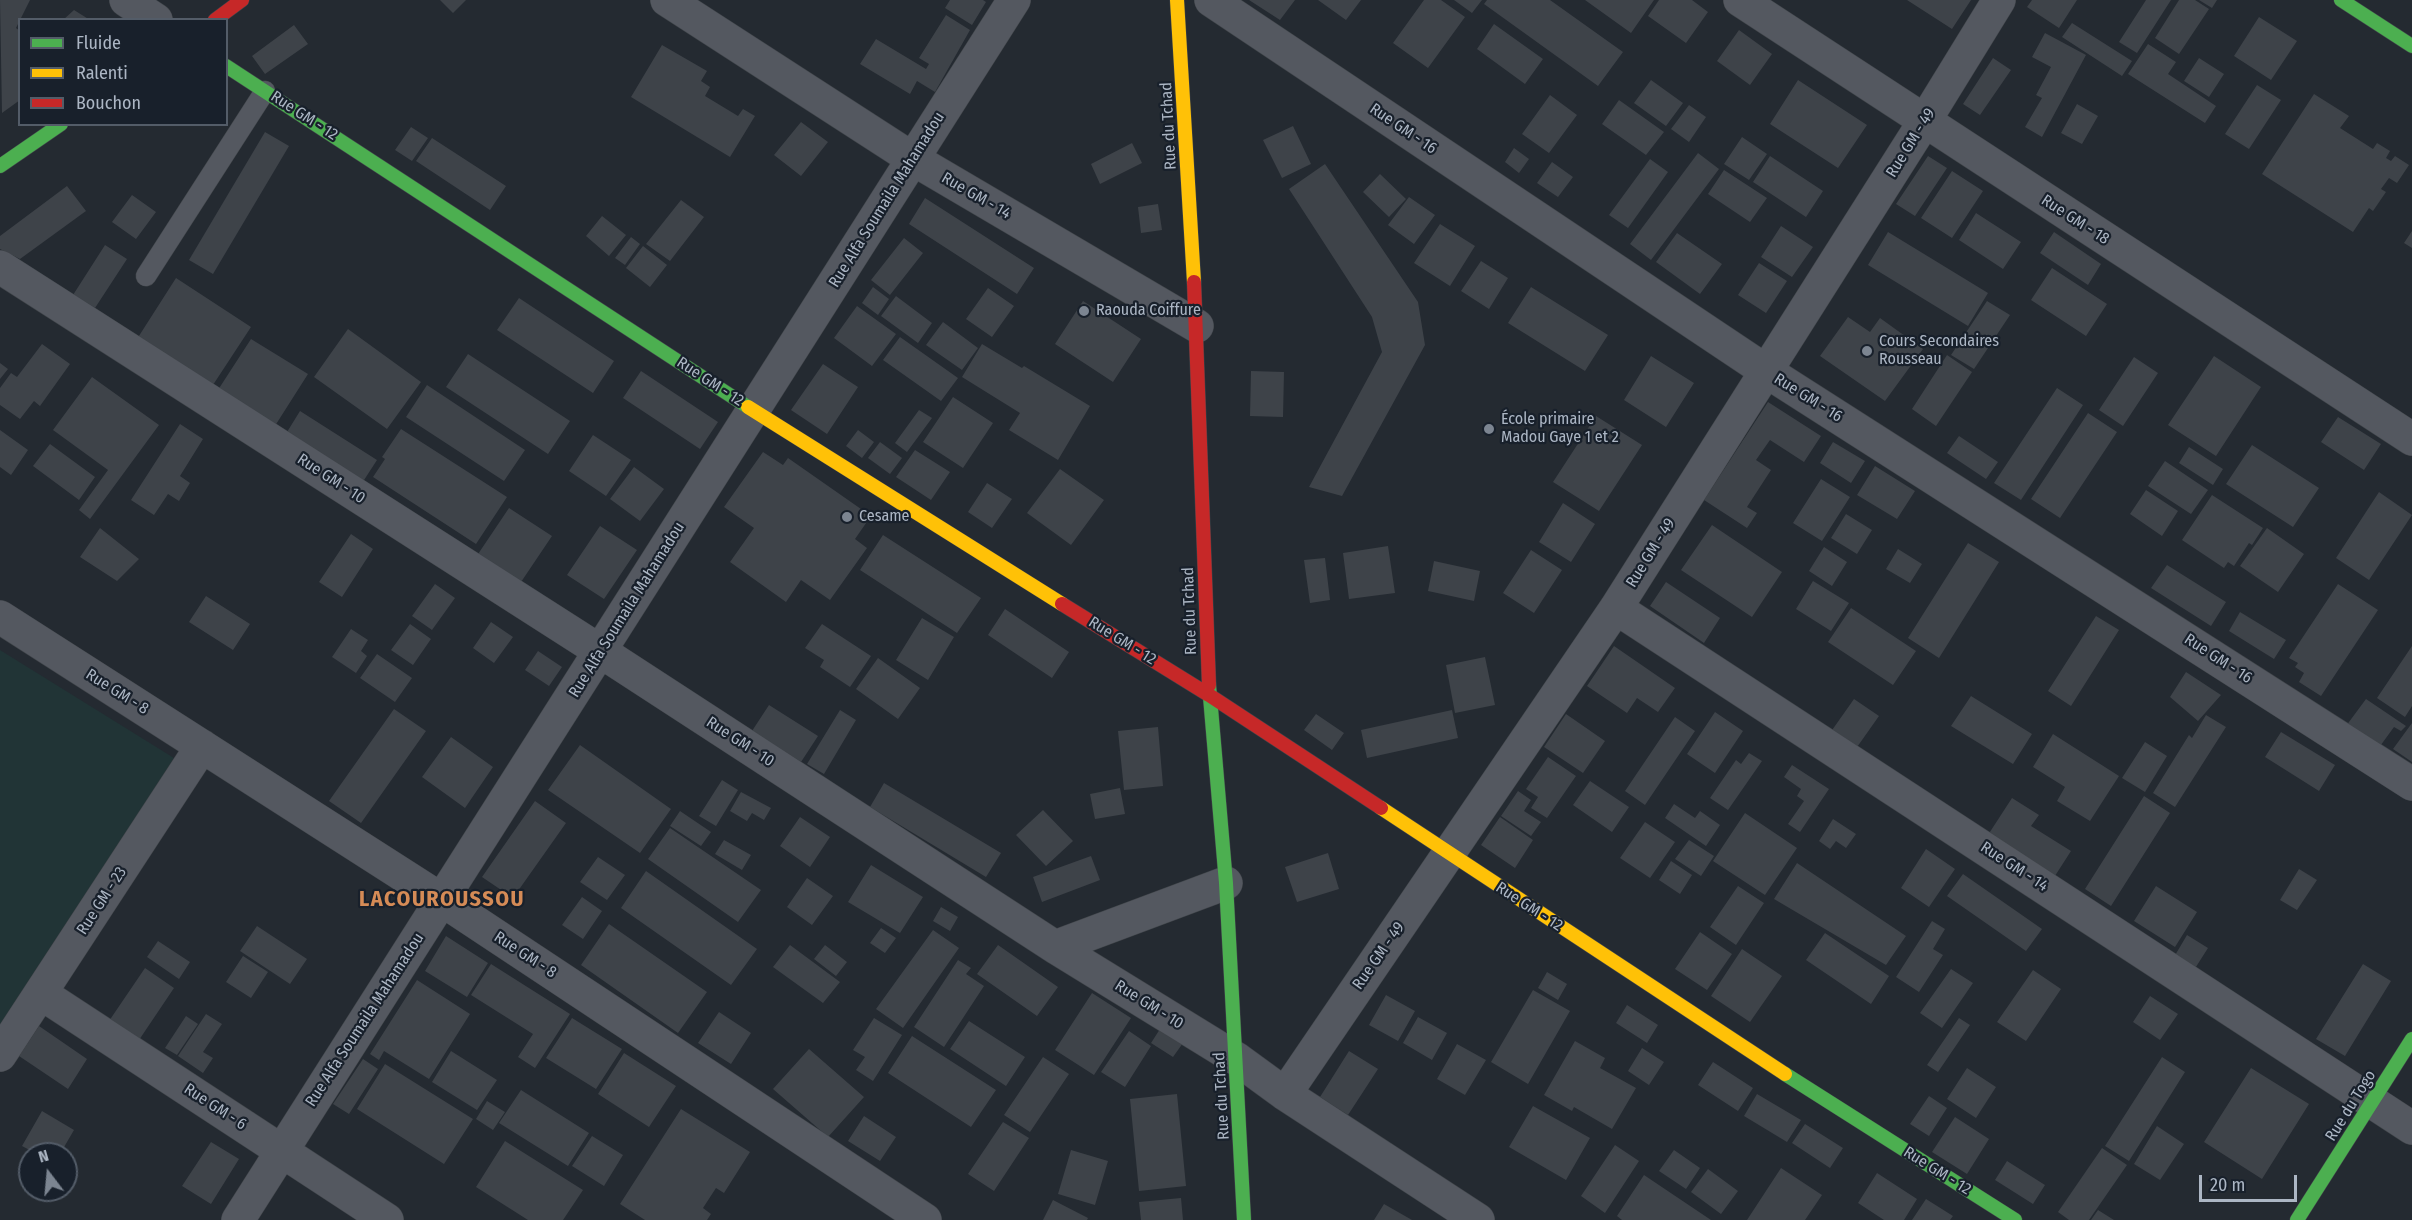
<!DOCTYPE html>
<html>
<head>
<meta charset="utf-8">
<style>
	body { margin:0 }
	#map { position:relative; width:2412px; height:1220px; overflow:hidden; background:#242a31; font-family:"Fira Sans Condensed",sans-serif }
	canvas { display:block }
	.legend { position:absolute; left:18px; top:18px; width:210px; height:108px; box-sizing:border-box; background:#18202b; border:2px solid #535c68; margin:0; padding:8px 10px; list-style:none; font-size:18px; color:#acb6c4 }
	.legend li { display:flex; align-items:center; gap:12px; height:30px }
	.legend b { width:30px; border:2px solid #535c68 }
	.north { position:absolute; left:18px; top:1142px; width:60px; height:60px; box-sizing:border-box; background:#18202b; border:2px solid #535c68; border-radius:50%; rotate:344deg; font-size:16px; font-weight:700; line-height:24px; text-align:center; color:#acb6c4 }
	.north::after { content:''; display:block; margin:auto; width:21px; height:27px; background:#7c8591; clip-path:polygon(50% 0,100% 100%,50% 72%,0 100%) }
	.scale { position:absolute; left:2199px; top:1175px; width:98px; height:27px; box-sizing:border-box; border:3px solid #acb6c4; border-top:0; padding-left:8px; font-size:18px; line-height:21px; white-space:nowrap; color:#acb6c4; -webkit-text-stroke:4px #18202b; paint-order:stroke }
</style>
</head>
<body>
<div id="map">
<canvas width="2412" height="1220"></canvas>
<ul class="legend">
<li><b style="height:8px;background:#4caf50"></b>Fluide</li>
<li><b style="height:8px;background:#ffc107"></b>Ralenti</li>
<li><b style="height:8px;background:#c62828"></b>Bouchon</li>
</ul>
<div class="north">N</div>
<div class="scale">20 m</div>
</div>
<script>
const ctx = document.querySelector('canvas').getContext('2d');
ctx.lineJoin = 'round';
function paint(path, color) { ctx.fillStyle = color; ctx.fill(path, 'evenodd'); }
const toPath = rows => new Path2D(rows.map(r => 'M' + r).join(''));
function strokePath(path, color, width, dash) { ctx.strokeStyle = color; ctx.lineWidth = width; ctx.lineCap = dash ? 'butt' : 'round'; ctx.setLineDash(dash || []); ctx.stroke(path); }
function write(font, color, halo, rows, align = 'center') {
  ctx.font = font + ' "Fira Sans Condensed",sans-serif'; ctx.lineWidth = 4.5; ctx.setLineDash([]); ctx.textBaseline = 'middle'; ctx.strokeStyle = halo; ctx.fillStyle = color; for (const [text, x, y, turn = 0] of rows) {
    ctx.save(); ctx.translate(x, y); ctx.rotate((+turn || 0) * Math.PI / 180); ctx.textAlign = isNaN(turn) ? turn : align; if (halo) ctx.strokeText(text, 0, 0); ctx.fillText(text, 0, 0); ctx.restore();
  }
}
const green = toPath([
	[0,650,174,758,0,1034]
]);
const building = toPath([
	[0,0,30,0,16,28,20,31,20,100,2,113],
	[440,0,466,0,453,13],
	[950,0,983,0,986,2,972,25,945,8],
	[1249,0,1295,0,1280,20],
	[1318,0,1361,0,1346,20],
	[1424,0,1441,0,1465,17,1428,68,1393,43],
	[1454,0,1482,0,1472,13],
	[1487,0,1550,0,1623,52,1598,86,1484,4],
	[1585,0,1654,0,1631,33],
	[1659,0,1692,0,1708,12,1686,43,1648,16],
	[1907,0,1971,0,1952,29],
	[2032,0,2077,0,2059,28,2027,7],
	[2146,0,2171,0,2137,53,2119,42],
	[2179,0,2195,0,2209,9,2179,54,2155,38],
	[2199,0,2217,0,2212,8],
	[74,10,90,20,63,20],
	[946,15,970,30,935,92,917,81,910,94,860,64,876,39,926,69,929,64,919,58],
	[2259,17,2297,41,2271,80,2234,56],
	[2072,23,2132,61,2122,76,2062,37],
	[1494,24,1543,59,1525,84,1477,49],
	[294,25,308,44,265,74,252,56],
	[1739,30,1772,54,1750,85,1717,61],
	[2045,33,2086,55,2042,137,2025,127,2042,98,2036,95,2051,67,2032,57],
	[2148,44,2176,62,2168,74,2216,106,2205,123,2128,74],
	[662,45,707,71,701,81,710,87,705,96,738,116,743,109,755,116,730,157,631,97],
	[1993,58,2011,70,1980,115,1963,104],
	[2199,58,2224,74,2209,97,2184,81],
	[1651,80,1683,103,1666,126,1634,103],
	[1798,80,1867,125,1838,168,1770,124],
	[2257,85,2281,100,2249,149,2225,134],
	[2314,94,2349,116,2340,128,2373,149,2377,143,2390,151,2386,158,2391,161,2395,156,2409,165,2397,183,2389,178,2381,189,2386,192,2373,211,2369,208,2353,232,2262,174],
	[1550,95,1577,115,1549,153,1522,134],
	[1619,100,1664,132,1646,155,1602,124],
	[2077,104,2098,116,2082,144,2061,133],
	[1689,105,1706,117,1689,142,1671,129],
	[801,122,828,142,801,176,774,155],
	[1293,126,1311,164,1282,178,1263,140],
	[411,127,428,138,412,161,395,150],
	[265,132,289,146,213,274,189,260],
	[1742,137,1767,154,1749,180,1724,164],
	[432,138,506,186,490,210,416,161],
	[1132,143,1142,163,1100,184,1091,164],
	[1514,148,1529,159,1519,173,1505,162],
	[1698,153,1719,169,1651,260,1630,244],
	[1770,156,1823,191,1806,217,1753,182],
	[1928,156,1947,168,1915,216,1896,204],
	[1650,159,1668,172,1628,228,1609,215],
	[1552,162,1573,177,1558,197,1537,183],
	[1325,164,1418,302,1425,345,1342,496,1309,487,1382,352,1372,317,1289,189],
	[1724,170,1767,198,1750,222,1708,194],
	[1952,171,1983,191,1952,238,1921,218],
	[1380,174,1406,199,1389,217,1363,192],
	[67,186,86,211,20,259,0,249,0,236],
	[132,195,156,212,136,239,112,222],
	[1409,197,1435,215,1414,244,1388,225],
	[925,198,1034,268,1017,294,909,224],
	[681,200,704,217,670,261,646,244],
	[1158,204,1162,230,1141,233,1138,207],
	[1976,213,2021,242,2003,269,1959,240],
	[602,216,626,235,609,256,586,236],
	[1440,224,1475,246,1450,286,1414,263],
	[1781,226,1813,247,1792,277,1761,257],
	[2412,231,2412,248,2404,243],
	[1888,232,1988,293,1968,326,1868,265],
	[2054,232,2101,264,2088,285,2040,253],
	[1677,233,1722,264,1700,294,1656,262],
	[631,237,640,244,625,265,615,258],
	[904,238,923,253,890,295,871,280],
	[105,245,127,259,95,308,73,295],
	[643,246,667,265,650,287,626,268],
	[1481,261,1508,278,1489,309,1461,291],
	[1759,263,1787,281,1766,313,1738,295],
	[2052,268,2107,304,2086,336,2031,300],
	[176,278,251,327,211,388,137,339],
	[873,287,889,299,878,315,862,303],
	[1531,287,1608,335,1585,371,1508,323],
	[988,288,1014,306,992,337,966,319],
	[896,296,932,323,918,343,881,316],
	[519,298,614,361,593,393,497,330],
	[1083,301,1141,339,1113,382,1055,344],
	[1987,301,2010,315,1974,369,1951,355],
	[857,306,896,334,872,366,834,338],
	[1848,317,1870,332,1880,318,1923,349,1885,401,1820,356],
	[943,322,978,348,962,370,926,345],
	[348,329,421,382,387,429,314,377],
	[900,337,958,378,941,401,883,360],
	[251,339,308,374,273,429,216,393],
	[42,344,70,364,40,406,34,401,20,419,0,405,0,388,11,373,17,377],
	[982,344,1022,368,1024,366,1090,406,1058,460,1009,430,1020,413,962,377],
	[468,354,570,421,548,454,446,387],
	[1947,355,1972,372,1936,426,1912,409],
	[1651,356,1694,383,1666,427,1624,400],
	[2214,356,2261,387,2216,456,2168,425],
	[2134,357,2158,373,2123,426,2099,410],
	[0,363,8,369,0,379],
	[823,364,858,387,827,434,791,410],
	[641,371,718,422,700,449,623,398],
	[1251,371,1284,372,1283,417,1250,416],
	[92,377,159,425,90,519,79,510,108,470,53,430],
	[427,385,525,450,504,481,406,417],
	[2057,388,2083,405,2021,500,1994,483],
	[953,397,993,423,963,468,923,442],
	[1768,402,1821,436,1804,462,1770,440,1756,460,1771,470,1747,507,1757,513,1747,528,1704,500],
	[919,410,932,418,907,452,895,443],
	[300,411,377,460,355,494,279,445],
	[2088,413,2117,432,2060,518,2031,499],
	[1596,416,1642,445,1599,511,1553,482],
	[2338,417,2381,444,2364,470,2321,442],
	[180,424,203,439,180,476,190,483,179,501,168,494,154,515,131,500],
	[401,429,507,497,476,544,373,477,385,459,382,457],
	[0,430,28,450,11,475,0,467],
	[858,430,874,442,862,458,846,446],
	[593,435,631,460,606,496,569,471],
	[1959,436,1998,462,1986,479,1947,453],
	[880,442,902,458,890,474,868,458],
	[1833,442,1865,461,1851,483,1820,463],
	[50,444,95,477,79,500,33,466],
	[2252,445,2319,488,2293,527,2226,484],
	[2189,447,2223,469,2213,485,2179,463],
	[915,450,950,472,931,500,896,477],
	[763,452,783,465,788,458,871,516,855,539,867,548,830,600,801,580,786,602,730,562,754,528,724,507],
	[2165,461,2208,490,2191,514,2148,486],
	[1875,466,1915,491,1897,519,1857,495],
	[634,467,664,489,640,521,610,499],
	[1060,469,1104,500,1071,545,1027,513],
	[1821,479,1850,497,1822,541,1793,523],
	[987,483,1012,499,992,528,968,512],
	[2146,490,2178,511,2162,536,2130,514],
	[2379,492,2412,515,2369,580,2336,558],
	[2212,495,2263,528,2252,545,2249,543,2234,566,2228,562,2224,568,2182,540],
	[1563,503,1595,524,1571,562,1539,542],
	[509,508,552,536,517,588,474,560],
	[1846,514,1872,530,1857,554,1831,538],
	[1712,525,1782,572,1752,617,1681,570],
	[600,526,637,550,604,599,567,575],
	[100,528,139,559,117,581,80,557],
	[2267,528,2304,554,2278,592,2240,566],
	[351,534,373,549,342,597,319,582],
	[883,535,981,598,957,633,860,570],
	[1968,543,1999,562,1939,658,1908,638],
	[1388,546,1395,593,1349,599,1343,553],
	[1824,547,1847,562,1832,586,1809,571],
	[1898,549,1922,564,1910,583,1886,569],
	[1531,550,1562,570,1534,613,1503,593],
	[1325,558,1330,600,1310,603,1304,560],
	[1434,561,1480,571,1474,601,1428,591],
	[2167,565,2226,602,2211,626,2151,588],
	[1813,581,1849,603,1831,631,1796,609],
	[1666,582,1720,618,1704,643,1650,606],
	[435,584,455,598,432,630,412,616],
	[2338,584,2378,610,2321,696,2299,682,2304,673,2295,667,2298,663,2289,658],
	[206,596,250,624,233,650,189,622],
	[1851,608,1916,651,1893,685,1828,642],
	[1005,609,1069,652,1052,678,988,635],
	[2240,612,2286,640,2274,659,2229,631],
	[2096,616,2119,630,2071,706,2048,691],
	[922,618,954,637,928,680,896,660],
	[491,622,513,637,494,663,473,648],
	[410,624,431,639,413,665,391,650],
	[822,624,871,656,850,687,820,667,824,660,805,648],
	[351,629,368,640,361,651,367,656,356,673,332,657],
	[1614,646,1675,688,1658,712,1637,698,1627,713,1587,686],
	[2412,646,2412,706,2405,717,2377,698],
	[538,651,562,667,549,686,525,670],
	[377,654,412,678,395,702,360,678],
	[1485,657,1495,705,1455,713,1446,665],
	[878,658,920,688,898,719,856,689],
	[2186,672,2221,695,2198,721,2170,697],
	[1971,696,2032,734,2013,764,1951,726],
	[1854,699,1879,716,1855,750,1830,733],
	[2366,699,2406,726,2401,731,2394,727,2378,749,2346,726],
	[769,705,818,736,801,762,752,731],
	[394,709,426,731,361,823,329,801],
	[840,710,856,720,824,774,807,764],
	[1452,710,1458,738,1367,758,1361,730],
	[1715,712,1743,731,1715,773,1687,754],
	[1316,714,1344,733,1332,750,1304,730],
	[1566,714,1605,741,1583,773,1544,747],
	[2206,715,2226,727,2175,807,2153,793,2189,735,2192,738],
	[1675,717,1695,731,1645,805,1625,791],
	[2412,723,2412,762,2393,749],
	[1158,727,1163,786,1124,790,1118,731],
	[2281,732,2335,765,2319,791,2265,757],
	[2053,734,2119,776,2090,821,2057,801,2065,787,2033,767],
	[451,737,493,767,465,808,422,777],
	[2145,742,2167,756,2145,792,2122,778],
	[580,745,671,809,640,853,548,790],
	[1749,753,1762,761,1728,810,1710,798,1736,760,1741,764],
	[1548,757,1576,776,1547,818,1531,808,1538,797,1526,789],
	[1792,765,1829,789,1800,832,1788,824,1804,801,1797,796,1801,789,1784,777],
	[722,780,738,790,716,826,699,816],
	[1590,781,1629,807,1612,832,1573,805],
	[884,783,1001,853,986,877,870,807],
	[1120,788,1125,814,1095,819,1090,794],
	[1518,791,1531,800,1524,811,1541,822,1531,836,1501,816],
	[741,792,771,808,764,820,752,813,747,821,730,811],
	[2144,796,2170,813,2111,906,2085,889],
	[2012,798,2039,815,2031,826,2071,851,2053,879,1986,838],
	[535,801,566,823,513,898,482,877],
	[1674,804,1695,818,1700,811,1720,825,1706,846,1665,818],
	[1043,810,1073,841,1046,866,1016,835],
	[680,811,711,832,701,846,670,826],
	[1745,813,1797,848,1765,895,1713,861],
	[800,817,830,837,810,867,780,846],
	[1500,817,1533,840,1515,868,1481,845],
	[1833,819,1856,834,1846,848,1836,841,1830,849,1819,841],
	[1645,822,1675,842,1650,878,1620,858],
	[670,828,761,890,738,922,648,859],
	[724,840,751,855,742,870,715,854],
	[1689,840,1714,856,1701,876,1675,859],
	[1926,849,1955,869,1929,907,1901,888],
	[1328,853,1339,889,1297,902,1285,867],
	[1091,856,1100,880,1042,902,1033,877],
	[598,857,625,875,607,900,580,882],
	[1671,861,1692,875,1680,894,1659,880],
	[1797,863,1906,936,1886,965,1774,899],
	[871,865,923,897,900,933,848,902],
	[2299,869,2317,880,2297,910,2280,900],
	[646,871,757,949,731,985,621,908],
	[1963,874,2042,929,2026,951,1947,896],
	[807,878,833,896,812,925,787,907],
	[1738,886,1764,903,1736,945,1710,927],
	[2156,886,2197,912,2175,947,2134,921],
	[582,897,602,911,583,939,562,925],
	[941,907,958,917,950,931,933,921],
	[1932,921,1945,929,1933,949,1943,955,1919,992,1896,977],
	[609,924,707,992,678,1033,581,965],
	[257,926,307,959,290,984,240,951],
	[881,928,896,938,885,953,870,943],
	[933,930,959,948,903,1028,876,1009],
	[1700,932,1732,954,1707,990,1675,969],
	[1825,933,1889,976,1871,1004,1806,960],
	[2187,935,2208,948,2194,970,2174,957],
	[446,936,488,963,467,997,425,971],
	[158,941,190,962,179,979,147,957],
	[790,945,840,982,823,1003,773,967],
	[825,945,847,962,836,976,814,959],
	[998,945,1058,987,1037,1016,977,974],
	[1742,949,1782,976,1750,1022,1711,996],
	[243,956,268,972,251,998,226,982],
	[958,960,971,968,966,974,984,986,944,1047,914,1027],
	[491,964,570,1014,535,1068,518,1057,533,1034,471,995],
	[2363,964,2391,981,2345,1056,2316,1039],
	[145,968,174,988,139,1040,109,1021],
	[1951,969,1973,983,1942,1028,1920,1013],
	[2033,970,2061,989,2026,1041,1997,1022],
	[1547,972,1567,984,1558,1000,1538,988],
	[417,980,470,1014,429,1079,384,1051,379,1060,370,1054],
	[1533,990,1570,1011,1528,1084,1491,1062],
	[1092,993,1131,1018,1094,1075,1055,1050],
	[1386,995,1415,1011,1398,1041,1369,1025],
	[2150,996,2178,1014,2160,1040,2133,1022],
	[1627,1005,1658,1025,1647,1043,1616,1023],
	[719,1012,751,1033,731,1064,698,1043],
	[206,1014,222,1024,203,1052,213,1058,203,1073,178,1056],
	[186,1016,198,1024,177,1055,165,1048],
	[1418,1017,1447,1033,1432,1060,1403,1043],
	[572,1018,622,1049,596,1089,546,1058],
	[874,1018,902,1035,873,1081,856,1070,865,1057,853,1050],
	[1959,1018,1970,1025,1938,1072,1927,1065],
	[969,1021,1025,1057,1006,1086,950,1049],
	[39,1026,87,1059,68,1089,19,1056],
	[1160,1029,1183,1043,1173,1057,1151,1043],
	[1129,1031,1151,1046,1125,1087,1101,1072],
	[912,1036,996,1090,971,1127,888,1073],
	[1575,1041,1605,1058,1600,1068,1636,1088,1612,1129,1574,1107,1572,1111,1544,1095],
	[1457,1044,1486,1060,1465,1095,1437,1079],
	[1642,1048,1664,1062,1649,1085,1628,1071],
	[809,1049,864,1097,828,1137,773,1089],
	[451,1051,497,1080,477,1110,432,1082],
	[1349,1051,1378,1069,1348,1115,1320,1097],
	[624,1053,676,1086,649,1127,598,1094],
	[1043,1057,1069,1074,1030,1132,1004,1115],
	[2162,1057,2185,1072,2129,1161,2105,1146],
	[363,1059,378,1069,349,1114,333,1104],
	[1713,1062,1753,1088,1738,1111,1698,1085],
	[385,1064,473,1119,444,1164,357,1109],
	[1967,1068,1996,1087,1976,1118,1947,1099],
	[2251,1068,2309,1104,2262,1179,2204,1142],
	[521,1090,589,1133,568,1166,499,1123],
	[1177,1094,1186,1186,1139,1191,1130,1099],
	[1757,1094,1801,1120,1787,1142,1744,1116],
	[1929,1096,1947,1108,1929,1136,1910,1124],
	[487,1101,505,1112,493,1130,476,1119],
	[1533,1106,1590,1138,1566,1180,1509,1147],
	[681,1109,750,1152,724,1193,716,1188,703,1208,711,1214,707,1220,645,1220,620,1204],
	[42,1111,74,1130,60,1154,37,1154,22,1146],
	[864,1116,896,1137,880,1161,848,1141],
	[1955,1117,1989,1139,1967,1174,1932,1152],
	[1003,1122,1029,1138,994,1191,968,1174],
	[1805,1124,1843,1148,1830,1168,1792,1143],
	[2157,1126,2184,1144,2160,1180,2134,1164],
	[592,1136,623,1155,604,1186,572,1166],
	[505,1141,583,1190,563,1220,528,1220,476,1187],
	[211,1142,239,1159,211,1204,182,1186],
	[1615,1145,1639,1161,1605,1213,1581,1196],
	[2102,1148,2127,1165,2089,1220,2069,1220,2058,1212],
	[1071,1150,1108,1161,1095,1205,1058,1194],
	[1674,1150,1700,1168,1686,1189,1659,1171],
	[2007,1161,2045,1185,2033,1204,1995,1180],
	[1781,1168,1822,1195,1805,1220,1747,1220],
	[1708,1169,1738,1191,1721,1214,1691,1192],
	[1877,1173,1917,1199,1904,1220,1884,1220,1858,1203],
	[1644,1175,1711,1220,1622,1220,1617,1216],
	[1181,1198,1183,1220,1141,1220,1139,1202],
	[1926,1199,1953,1216,1950,1220,1912,1220],
	[1053,1200,1088,1218,1087,1220,1043,1220],
	[1384,1204,1412,1220,1374,1220],
	[2098,1210,2114,1220,2091,1220]
]);
const lane = toPath([
	[146,276,265,91]
]);
const street = toPath([
	[126,0,156,20],
	[667,0,913,159,1197,326],
	[1211,0,1766,371,2412,784],
	[1740,0,2412,439],
	[0,267,600,651,1055,947,1237,1059,1285,1094,1478,1220],
	[1616,608,2412,1128],
	[0,617,442,900,925,1220],
	[1055,947,1226,883],
	[42,994,387,1220],
	[0,1055,202,746],
	[1285,1094,1616,608,1924,122,1999,0],
	[238,1220,1014,0]
]);
const fast = toPath([
	[2341,0,2412,46],
	[226,66,748,407],
	[0,166,61,124],
	[1209,685,1226,883,1244,1220],
	[1785,1074,2015,1220],
	[2297,1220,2412,1039]
]);
const slow = toPath([
	[1177,0,1194,282],
	[748,407,1062,604],
	[1381,808,1785,1074]
]);
const jam = toPath([
	[215,20,242,0],
	[1194,282,1209,685],
	[1062,604,1209,695,1381,808]
]);
const markers = [
	[1084,311,6,"#7c8591"],
	[1867,351,6,"#7c8591"],
	[1489,429,6,"#7c8591"],
	[847,517,6,"#7c8591"]
];
const streetNames = [
	["Rue GM - 12",304,116,33],
	["Rue du Tchad",1169,126,-93],
	["Rue GM - 16",1403,129,34],
	["Rue GM - 49",1911,143,-58],
	["Rue GM - 14",976,196,30],
	["Rue Alfa Soumaila Mahamadou",887,200,-58],
	["Rue GM - 18",2075,220,33],
	["Rue GM - 12",710,382,33],
	["Rue GM - 16",1808,398,32],
	["Rue GM - 10",331,479,33],
	["Rue GM - 49",1651,553,-58],
	["Rue Alfa Soumaila Mahamadou",627,610,-58],
	["Rue du Tchad",1190,611,-92],
	["Rue GM - 12",1122,641,32],
	["Rue GM - 16",2218,659,33],
	["Rue GM - 8",117,692,32],
	["Rue GM - 10",740,742,33],
	["Rue GM - 14",2014,867,33],
	["Rue GM - 23",102,901,-57],
	["Rue GM - 12",1529,907,33],
	["Rue GM - 8",525,955,33],
	["Rue GM - 49",1379,956,-55],
	["Rue GM - 10",1149,1005,32],
	["Rue Alfa Soumaila Mahamadou",365,1020,-57],
	["Rue du Tchad",1222,1096,-93],
	["Rue du Togo",2351,1106,-58],
	["Rue GM - 6",215,1107,33],
	["Rue GM - 12",1937,1171,32]
];
const poiNames = [
	["Raouda Coiffure",1096,311],
	["Cours Secondaires",1879,342],
	["Rousseau",1879,360],
	["École primaire",1501,420],
	["Madou Gaye 1 et 2",1501,438],
	["Cesame",859,517]
];
const districtNames = [
	["LACOUROUSSOU",442,900]
];
paint(green, '#213436');
paint(building, '#3e4349');
strokePath(lane, '#40454a', 21);
strokePath(street, '#40454a', 34);
strokePath(fast, '#40454a', 15);
strokePath(slow, '#40454a', 15);
strokePath(jam, '#40454a', 15);
strokePath(lane, '#545860', 20);
strokePath(street, '#545860', 33);
strokePath(fast, '#4caf50', 14);
strokePath(slow, '#ffc107', 14);
strokePath(jam, '#c62828', 14);
for (const [x, y, r, color] of markers) { const dot = new Path2D(); dot.arc(x, y, r, 0, 2 * Math.PI); ctx.fillStyle = color; ctx.fill(dot); strokePath(dot, '#18202b', 2); }
write('16px', '#acb6c4', '#18202b', streetNames);
write('16px', '#acb6c4', '#18202b', poiNames, 'left');
ctx.letterSpacing = '1.5px';
write('bold 22px', '#d58b56', '#18202b', districtNames);
ctx.letterSpacing = '0px';
</script>
</body>
</html>
